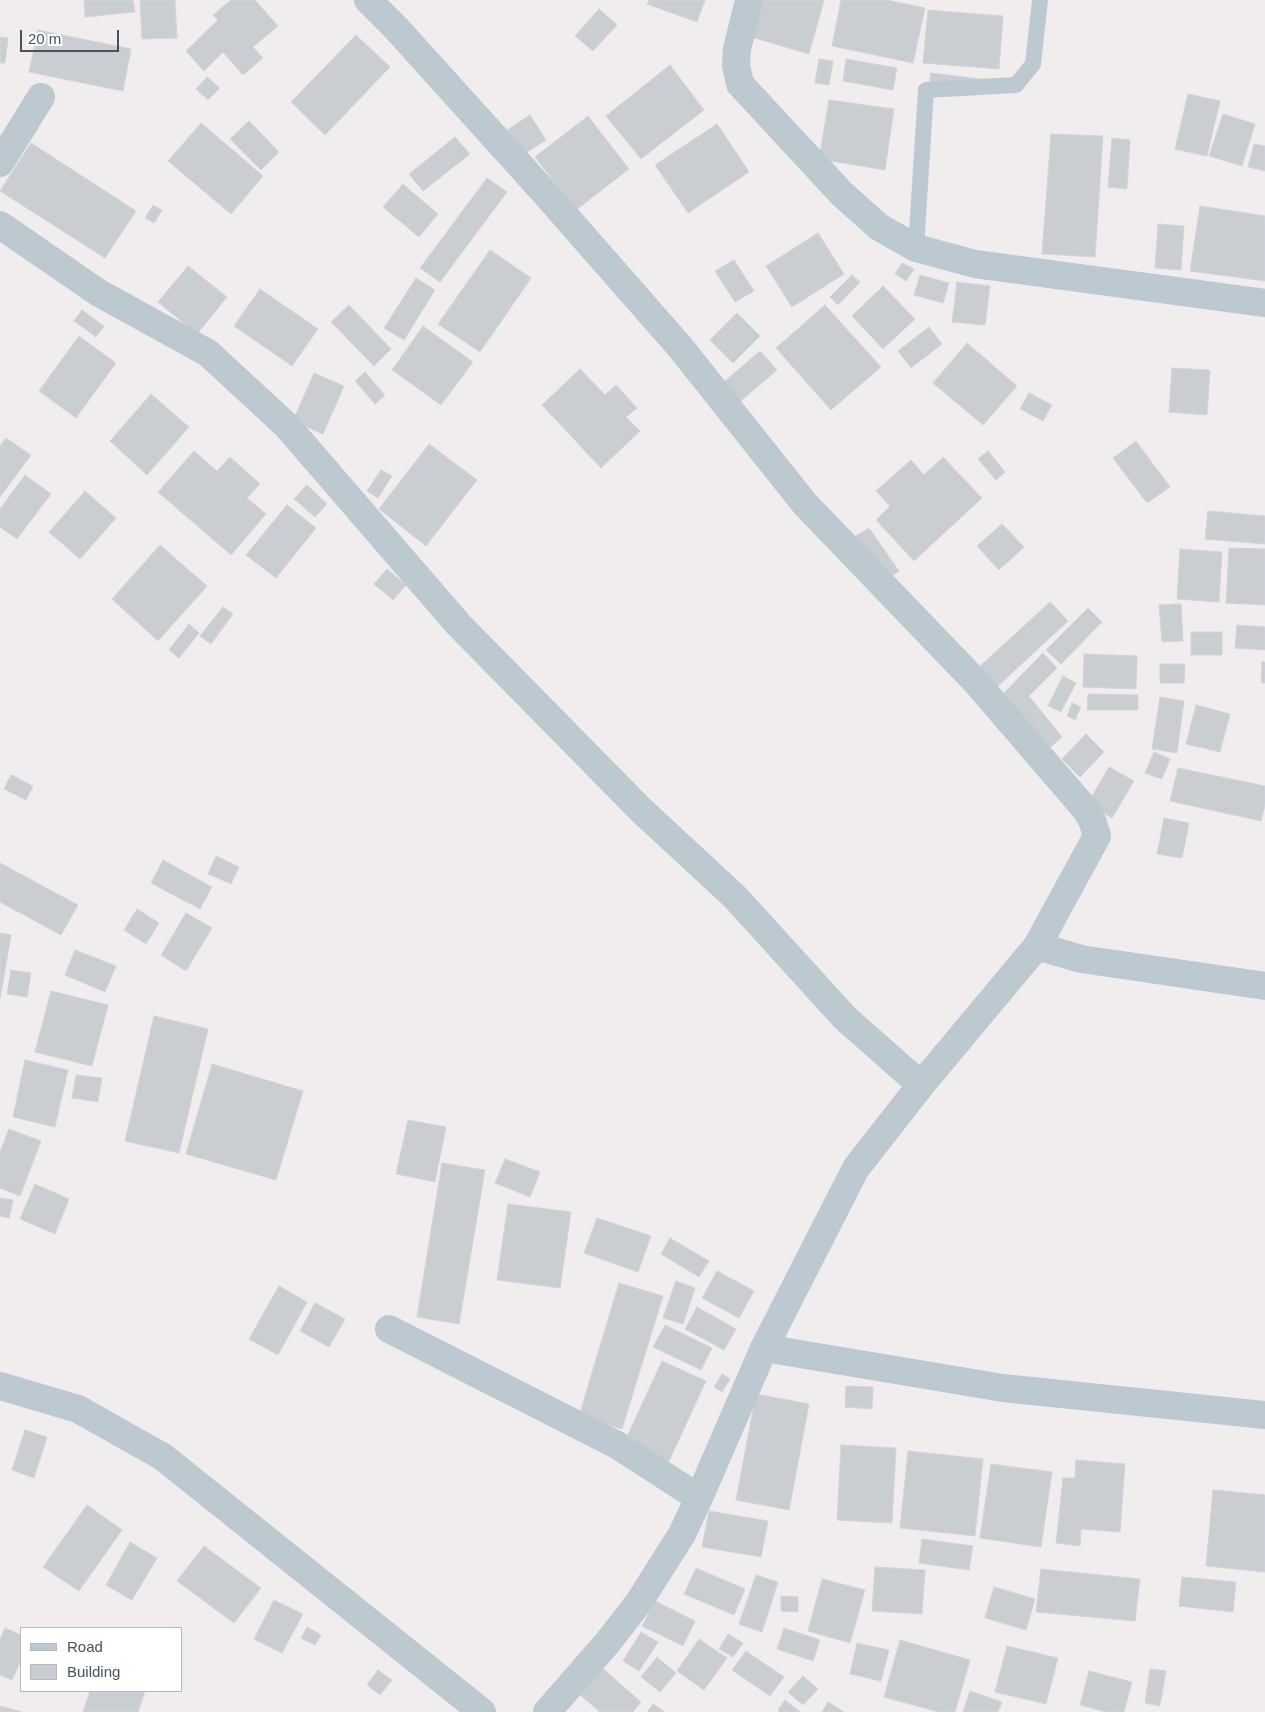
<!DOCTYPE html>
<html>
<head>
<meta charset="utf-8">
<style>
	body { margin:0 }
	#map { position:relative; width:1265px; height:1712px; overflow:hidden; background:#f1edee; font-family:Helvetica,sans-serif }
	canvas { display:block }
	.legend { position:absolute; left:20px; top:1627px; width:162px; height:65px; box-sizing:border-box; background:#fff; border:1px solid #b5babe; margin:0; padding:6px 9px; list-style:none; font-size:15px; color:#45535c }
	.legend li { display:flex; align-items:center; gap:10px; height:25px }
	.legend b { width:25px; border:1px solid #b5babe }
	.scale { position:absolute; left:20px; top:30px; width:99px; height:22px; box-sizing:border-box; border:2px solid #45535c; border-top:0; padding-left:6px; font-size:15px; line-height:18px; white-space:nowrap; color:#45535c; -webkit-text-stroke:4px #fff; paint-order:stroke }
</style>
</head>
<body>
<div id="map">
<canvas width="1265" height="1712"></canvas>
<ul class="legend">
<li><b style="height:6px;background:#bdc9d1"></b>Road</li>
<li><b style="height:14px;background:#caced3"></b>Building</li>
</ul>
<div class="scale">20 m</div>
</div>
<script>
const ctx = document.querySelector('canvas').getContext('2d');
ctx.lineJoin = 'round';
function paint(path, color) { ctx.fillStyle = color; ctx.fill(path, 'evenodd'); }
const toPath = rows => new Path2D(rows.map(r => 'M' + r).join(''));
function strokePath(path, color, width, dash) { ctx.strokeStyle = color; ctx.lineWidth = width; ctx.lineCap = dash ? 'butt' : 'round'; ctx.setLineDash(dash || []); ctx.stroke(path); }
const building = toPath([
	[84,0,133,0,135,12,85,17,84,0],
	[140,0,175,0,177,38,142,39,140,0],
	[231,0,255,0,278,26,253,47,263,58,243,75,223,52,204,71,186,51,218,20,213,15,231,0],
	[649,0,705,0,697,22,647,4,649,0],
	[759,0,824,0,809,54,748,36,759,0],
	[841,0,887,0,925,8,913,63,832,46,841,0],
	[599,9,617,25,593,51,575,36,599,9],
	[928,10,1003,16,999,69,923,63,928,10],
	[38,30,131,49,123,91,29,72,38,30],
	[356,35,390,67,325,135,291,102,356,35],
	[0,37,8,38,5,63,0,63,0,37],
	[819,59,833,61,829,85,815,83,819,59],
	[846,59,897,68,893,90,843,81,846,59],
	[670,65,704,110,641,159,606,116,670,65],
	[931,73,981,79,929,85,931,73],
	[207,77,220,88,208,100,196,89,207,77],
	[1188,94,1220,101,1207,156,1175,149,1188,94],
	[829,100,894,109,885,170,819,159,829,100],
	[1223,114,1255,124,1242,166,1209,156,1223,114],
	[530,115,546,140,523,155,507,130,530,115],
	[588,116,629,169,576,210,535,157,588,116],
	[249,121,279,152,261,170,230,139,249,121],
	[201,123,263,176,231,214,168,161,201,123],
	[717,124,749,172,688,213,655,165,717,124],
	[1051,134,1103,136,1095,257,1042,254,1051,134],
	[455,137,470,154,423,191,409,174,455,137],
	[1112,138,1130,140,1127,189,1108,187,1112,138],
	[31,143,136,211,105,258,0,191,31,143],
	[1254,144,1265,146,1265,171,1248,167,1254,144],
	[487,178,507,192,440,282,420,268,487,178],
	[403,184,438,214,419,237,383,207,403,184],
	[153,205,162,210,154,223,145,218,153,205],
	[1200,206,1265,216,1265,281,1190,271,1200,206],
	[1158,224,1184,226,1181,270,1155,268,1158,224],
	[818,233,844,274,792,307,766,266,818,233],
	[490,250,531,278,480,352,438,324,490,250],
	[734,260,754,291,735,302,715,271,734,260],
	[902,263,914,269,906,281,895,274,902,263],
	[188,266,227,297,197,334,158,302,188,266],
	[852,275,860,282,838,305,830,297,852,275],
	[920,275,949,283,943,303,914,295,920,275],
	[416,278,435,290,404,340,384,328,416,278],
	[957,282,990,286,985,325,952,322,957,282],
	[883,286,915,319,883,349,852,316,883,286],
	[260,289,318,329,292,366,234,326,260,289],
	[349,305,391,349,374,366,331,322,349,305],
	[825,305,881,367,831,410,776,348,825,305],
	[82,310,104,326,96,337,74,321,82,310],
	[737,313,760,336,733,363,710,340,737,313],
	[423,326,473,362,441,405,392,370,423,326],
	[929,327,942,344,911,368,898,351,929,327],
	[79,336,116,363,76,418,39,391,79,336],
	[967,343,1017,386,983,425,933,383,967,343],
	[760,351,777,370,735,406,718,387,760,351],
	[1172,368,1210,370,1207,415,1169,412,1172,368],
	[580,369,605,395,616,385,637,408,626,417,640,431,601,468,542,405,580,369],
	[365,372,385,395,375,404,355,381,365,372],
	[314,373,344,386,323,434,293,421,314,373],
	[1029,393,1052,405,1043,421,1020,409,1029,393],
	[151,394,189,427,147,475,110,441,151,394],
	[6,438,31,455,0,497,0,446,6,438],
	[1136,441,1170,487,1147,503,1113,458,1136,441],
	[429,444,477,480,426,546,379,509,429,444],
	[194,451,217,471,230,457,260,484,247,498,266,514,231,555,158,492,194,451],
	[988,451,1005,472,996,480,978,459,988,451],
	[943,457,982,498,914,561,876,520,890,506,876,491,911,460,924,475,943,457],
	[381,470,392,476,378,498,367,491,381,470],
	[25,475,51,494,17,539,0,527,0,509,25,475],
	[307,485,327,504,315,517,294,499,307,485],
	[85,491,116,518,80,559,49,532,85,491],
	[287,505,316,528,276,578,246,555,287,505],
	[1208,511,1265,516,1265,544,1205,539,1208,511],
	[1002,524,1024,547,999,570,977,546,1002,524],
	[869,528,899,571,882,583,851,539,869,528],
	[160,545,207,586,158,641,112,599,160,545],
	[1229,548,1265,549,1265,605,1226,603,1229,548],
	[1180,549,1222,552,1219,602,1177,599,1180,549],
	[387,569,406,585,393,600,374,584,387,569],
	[1050,602,1068,621,997,687,978,668,1050,602],
	[1181,604,1183,641,1162,642,1159,605,1181,604],
	[223,607,233,614,211,644,200,636,223,607],
	[1088,608,1102,622,1061,664,1046,650,1088,608],
	[189,624,199,633,179,658,169,650,189,624],
	[1237,625,1265,627,1265,650,1235,648,1237,625],
	[1191,632,1222,632,1222,655,1191,655,1191,632],
	[1043,653,1057,668,1029,696,1062,737,1046,751,997,700,1043,653],
	[1084,654,1137,656,1136,689,1083,687,1084,654],
	[1262,662,1265,662,1265,683,1261,683,1262,662],
	[1160,664,1185,664,1184,683,1160,683,1160,664],
	[1063,676,1076,683,1061,712,1048,706,1063,676],
	[1088,694,1138,695,1138,710,1087,710,1088,694],
	[1160,697,1184,701,1177,753,1152,749,1160,697],
	[1072,703,1081,707,1075,720,1067,716,1072,703],
	[1196,705,1230,714,1220,752,1186,744,1196,705],
	[1086,734,1104,752,1080,777,1062,759,1086,734],
	[1154,752,1170,759,1162,779,1145,773,1154,752],
	[1109,767,1134,781,1112,818,1088,803,1109,767],
	[1178,768,1265,786,1265,805,1261,821,1170,801,1178,768],
	[11,775,33,786,26,800,4,789,11,775],
	[1164,818,1189,823,1182,858,1157,854,1164,818],
	[216,856,239,867,231,884,208,874,216,856],
	[163,860,212,887,200,909,151,883,163,860],
	[0,863,78,905,61,935,0,902,0,863],
	[137,909,159,923,146,944,124,930,137,909],
	[186,913,212,928,186,971,161,955,186,913],
	[0,933,11,935,0,999,0,933],
	[75,950,116,966,105,992,65,975,75,950],
	[11,970,31,973,27,997,7,994,11,970],
	[51,991,108,1005,92,1066,35,1052,51,991],
	[154,1016,208,1029,179,1153,125,1141,154,1016],
	[25,1060,68,1070,55,1127,13,1117,25,1060],
	[212,1064,303,1091,276,1180,186,1154,212,1064],
	[76,1075,102,1078,98,1102,72,1098,76,1075],
	[408,1120,446,1127,435,1182,396,1174,408,1120],
	[9,1129,41,1141,20,1196,0,1188,0,1152,9,1129],
	[505,1159,540,1172,530,1197,495,1183,505,1159],
	[442,1163,485,1170,459,1324,417,1317,442,1163],
	[35,1184,69,1199,55,1234,20,1219,35,1184],
	[0,1198,13,1200,9,1218,0,1216,0,1198],
	[508,1204,571,1212,560,1288,497,1280,508,1204],
	[597,1218,651,1236,638,1272,584,1253,597,1218],
	[670,1238,709,1261,699,1277,661,1254,670,1238],
	[717,1271,754,1291,739,1318,702,1298,717,1271],
	[676,1281,695,1288,683,1324,663,1318,676,1281],
	[619,1283,663,1296,622,1429,579,1416,619,1283],
	[279,1286,307,1302,278,1355,249,1339,279,1286],
	[315,1303,345,1319,329,1347,300,1331,315,1303],
	[697,1307,736,1329,724,1350,685,1329,697,1307],
	[665,1325,712,1348,701,1370,653,1347,665,1325],
	[662,1361,706,1381,669,1461,625,1441,662,1361],
	[722,1374,730,1379,722,1392,714,1387,722,1374],
	[846,1386,873,1387,872,1409,845,1407,846,1386],
	[756,1394,809,1404,789,1510,736,1500,756,1394],
	[25,1430,47,1437,34,1478,12,1470,25,1430],
	[841,1445,896,1448,892,1523,837,1520,841,1445],
	[908,1451,983,1459,975,1536,900,1528,908,1451],
	[1076,1460,1125,1464,1120,1532,1081,1529,1080,1546,1056,1543,1063,1478,1075,1478,1076,1460],
	[991,1464,1052,1472,1041,1547,980,1538,991,1464],
	[1213,1490,1265,1495,1265,1572,1206,1566,1213,1490],
	[87,1505,122,1530,79,1591,43,1567,87,1505],
	[709,1511,768,1521,761,1557,702,1547,709,1511],
	[922,1539,973,1546,969,1570,919,1563,922,1539],
	[130,1542,157,1558,132,1600,106,1585,130,1542],
	[204,1546,261,1588,234,1623,177,1581,204,1546],
	[875,1567,925,1570,922,1614,872,1611,875,1567],
	[696,1568,745,1589,734,1615,684,1594,696,1568],
	[1041,1569,1140,1579,1135,1621,1036,1612,1041,1569],
	[756,1575,778,1582,762,1632,739,1624,756,1575],
	[1182,1577,1236,1582,1233,1612,1179,1606,1182,1577],
	[822,1579,865,1590,850,1643,808,1631,822,1579],
	[994,1587,1035,1599,1026,1630,985,1618,994,1587],
	[781,1596,798,1597,798,1612,781,1611,781,1596],
	[274,1600,303,1614,282,1653,254,1639,274,1600],
	[655,1601,695,1621,683,1646,642,1626,655,1601],
	[307,1627,321,1635,315,1645,301,1638,307,1627],
	[5,1628,21,1635,21,1660,12,1680,0,1675,0,1639,5,1628],
	[784,1628,820,1640,813,1661,777,1649,784,1628],
	[641,1632,658,1642,639,1671,623,1661,641,1632],
	[728,1634,743,1643,733,1657,719,1649,728,1634],
	[699,1639,727,1658,704,1690,677,1671,699,1639],
	[900,1640,970,1660,955,1712,939,1712,884,1697,900,1640],
	[857,1643,889,1650,881,1681,850,1674,857,1643],
	[1007,1646,1058,1658,1046,1704,995,1692,1007,1646],
	[746,1651,784,1677,770,1696,732,1670,746,1651],
	[657,1657,676,1673,660,1692,641,1677,657,1657],
	[601,1667,641,1702,633,1712,600,1712,579,1694,601,1667],
	[1150,1669,1166,1671,1160,1706,1145,1703,1150,1669],
	[378,1670,392,1680,380,1695,367,1685,378,1670],
	[1089,1671,1132,1682,1124,1712,1106,1712,1080,1705,1089,1671],
	[803,1676,818,1689,803,1705,788,1692,803,1676],
	[90,1691,145,1691,138,1712,83,1712,90,1691],
	[970,1691,1002,1702,998,1712,963,1712,970,1691],
	[785,1700,800,1712,780,1712,778,1710,785,1700],
	[828,1702,844,1712,822,1712,828,1702],
	[653,1704,665,1712,647,1712,653,1704],
	[0,1706,22,1712,0,1712,0,1706]
]);
const service = toPath([
	[916,248,926,90,1016,85,1033,64,1040,0]
]);
const minor = toPath([
	[368,0,396,28,545,193,680,347,805,504,976,682,1086,810,1092,820,1097,836,1037,946,921,1085,856,1168,764,1348,699,1498,682,1534,639,1602,608,1642,547,1712],
	[749,0,737,49,736,65,740,84,842,194,879,227,916,248,975,264,1265,303],
	[0,163,41,97],
	[0,225,99,293,208,353,287,426,458,624,641,810,735,897,845,1018,921,1085],
	[1037,946,1081,959,1265,986],
	[389,1329,617,1445,699,1498],
	[764,1348,1003,1388,1265,1415],
	[0,1386,78,1409,163,1457,482,1712]
]);
paint(building, '#caced3');
strokePath(building, '#d1d4da', 1);
strokePath(service, '#bdc9d1', 16);
strokePath(minor, '#bdc9d1', 28);
</script>
</body>
</html>
